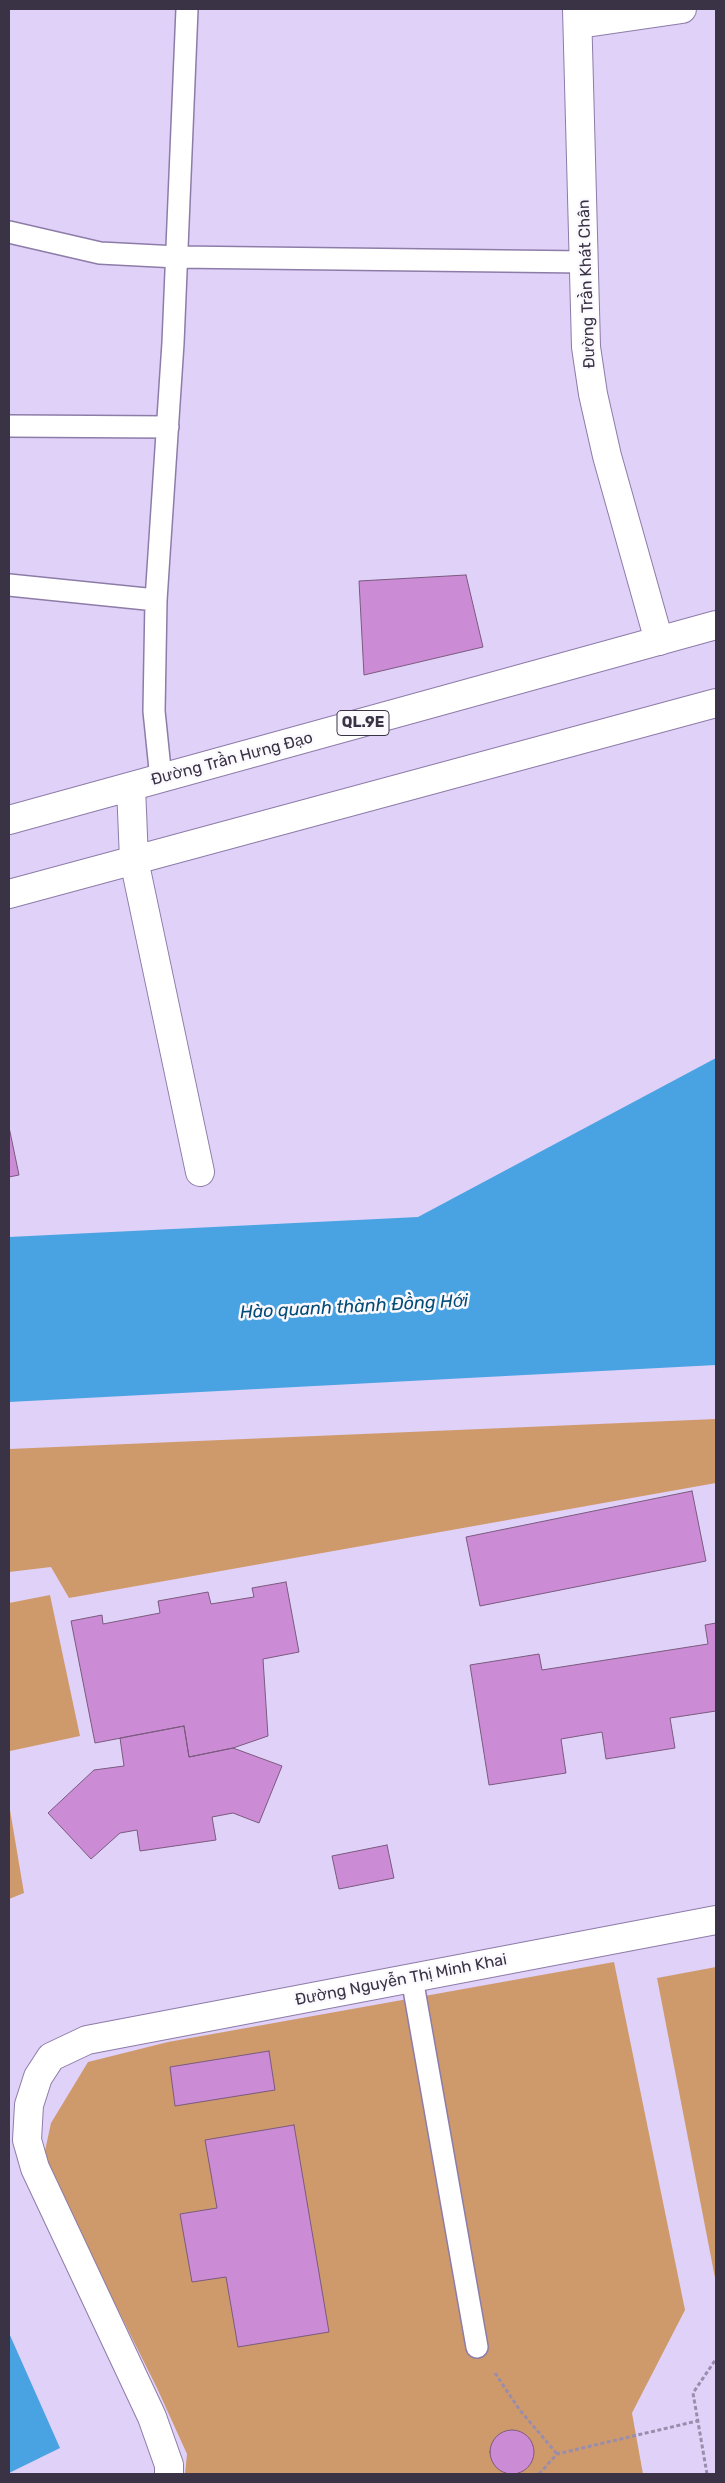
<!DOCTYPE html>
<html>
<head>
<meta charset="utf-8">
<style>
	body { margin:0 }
	#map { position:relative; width:725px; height:2483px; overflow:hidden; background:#e0d1f8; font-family:Rubik,sans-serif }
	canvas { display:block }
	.frame { position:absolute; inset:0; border:10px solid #3a3245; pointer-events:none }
</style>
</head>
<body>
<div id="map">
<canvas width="725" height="2483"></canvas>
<div class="frame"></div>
</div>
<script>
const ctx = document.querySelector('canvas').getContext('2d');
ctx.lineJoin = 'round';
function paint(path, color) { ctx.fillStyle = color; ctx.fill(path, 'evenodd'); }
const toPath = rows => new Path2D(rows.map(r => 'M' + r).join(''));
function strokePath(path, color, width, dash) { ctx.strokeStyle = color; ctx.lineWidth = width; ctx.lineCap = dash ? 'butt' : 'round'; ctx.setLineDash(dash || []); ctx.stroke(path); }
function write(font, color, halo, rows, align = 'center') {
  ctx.font = font + ' Rubik,sans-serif'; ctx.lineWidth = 5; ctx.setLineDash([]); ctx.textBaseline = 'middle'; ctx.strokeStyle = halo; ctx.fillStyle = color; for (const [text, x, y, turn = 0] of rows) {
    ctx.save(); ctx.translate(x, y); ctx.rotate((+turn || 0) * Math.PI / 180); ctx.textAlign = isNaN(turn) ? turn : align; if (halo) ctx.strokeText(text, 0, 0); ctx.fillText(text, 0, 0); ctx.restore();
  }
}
const green = toPath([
	[716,1419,716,1483,69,1598,51,1567,9,1572,9,1449],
	[50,1595,80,1736,10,1751,9,1603],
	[9,1804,24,1893,9,1899],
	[614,1962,685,2310,632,2413,643,2474,185,2474,187,2454,157,2388,43,2160,51,2123,88,2062,168,2042],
	[716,1967,716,2283,657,1978]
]);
const water = toPath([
	[716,1058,716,1365,9,1402,9,1237,418,1217],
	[9,2333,60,2448,9,2473]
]);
const building = toPath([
	[466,575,483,647,364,675,359,581,466,575],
	[9,1127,19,1175,9,1177,9,1127],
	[692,1491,706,1561,480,1606,466,1537,692,1491],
	[286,1582,299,1652,263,1659,268,1736,233,1748,189,1757,184,1726,95,1743,71,1621,102,1615,103,1624,160,1613,158,1601,208,1592,211,1604,254,1597,252,1588,286,1582],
	[716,1623,716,1711,670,1718,675,1748,606,1759,602,1732,561,1739,566,1773,489,1785,470,1665,539,1654,542,1670,708,1644,705,1625,716,1623],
	[184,1726,189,1757,233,1748,282,1766,259,1823,233,1813,212,1817,216,1840,140,1851,137,1830,120,1833,91,1859,48,1813,94,1770,124,1766,120,1738,184,1726],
	[387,1845,394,1878,339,1889,332,1856,387,1845],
	[269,2051,275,2090,175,2106,170,2067,269,2051],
	[294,2125,329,2332,238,2347,226,2277,192,2282,180,2214,217,2208,205,2140,294,2125],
	'490 2452a22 22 0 1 1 44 0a22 22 0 1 1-44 0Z'
]);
const path = toPath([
	[495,2373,519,2409,557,2454],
	[539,2474,557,2454,697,2421],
	[707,2474,693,2393,716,2359]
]);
const service = toPath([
	[9,232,100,253,177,257,585,262],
	[9,426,168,427],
	[9,585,156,600],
	[161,779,154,711,156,600,173,343,187,9],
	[412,1978,477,2347]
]);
const minor = toPath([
	[577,9,586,347,593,394,607,456,659,641],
	[579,24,682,9],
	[134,860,200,1172],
	[169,2474,169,2465,152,2417,35,2168,27,2140,29,2105,38,2077,51,2057,87,2040,716,1920]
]);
const primary = toPath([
	[131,787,134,860],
	[9,820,716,625],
	[9,894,716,703]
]);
const shields = [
	[363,723,52]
];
const shieldNames = [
	["QL.9E",363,723]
];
const streetNames = [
	["Đường Trần Khát Chân",587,284,-92],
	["Đường Trần Hưng Đạo",232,759,-15],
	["Đường Nguyễn Thị Minh Khai",401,1980,-11]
];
const waterNames = [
	["Hào quanh thành Đồng Hới",354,1307,-3]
];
paint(green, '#cf9a6b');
paint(water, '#49a3e2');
paint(building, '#cc8bd5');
strokePath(building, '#7a5a7e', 1);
strokePath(service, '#8d7ca8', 24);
strokePath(minor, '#8d7ca8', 30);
strokePath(primary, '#8d7ca8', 30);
strokePath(path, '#998dab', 3, [4, 2.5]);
strokePath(service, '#fff', 21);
strokePath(minor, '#fff', 28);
strokePath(primary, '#fff', 28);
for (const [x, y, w] of shields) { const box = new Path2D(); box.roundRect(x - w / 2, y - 12.5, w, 25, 4); ctx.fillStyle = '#fbf9fe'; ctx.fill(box); strokePath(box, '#3a3245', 1); }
write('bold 15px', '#3a3245', null, shieldNames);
write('16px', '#3a3245', '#fbf9fe', streetNames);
write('italic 18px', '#014b74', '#fbf9fe', waterNames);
</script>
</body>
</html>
